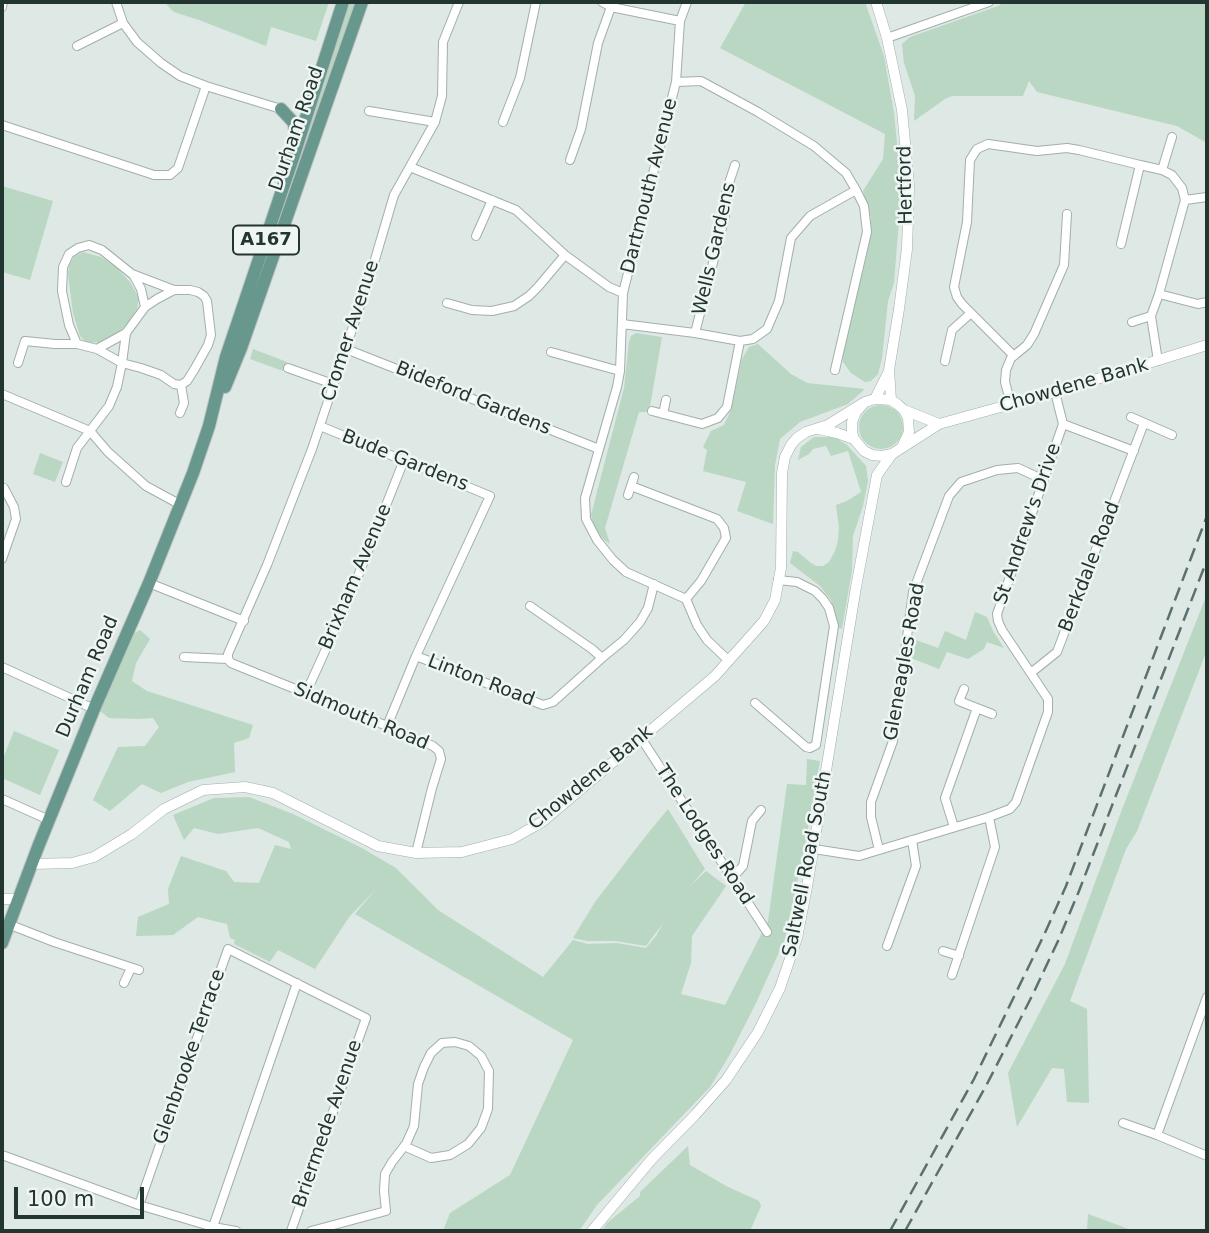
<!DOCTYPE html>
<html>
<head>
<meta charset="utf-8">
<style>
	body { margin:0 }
	#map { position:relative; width:1209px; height:1233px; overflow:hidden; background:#dee8e4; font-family:"DejaVu Sans",sans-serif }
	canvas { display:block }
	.frame { position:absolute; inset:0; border:4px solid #223530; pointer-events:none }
	.scale { position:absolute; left:14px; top:1187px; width:130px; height:32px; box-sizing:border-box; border:4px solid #223530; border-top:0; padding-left:9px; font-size:21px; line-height:24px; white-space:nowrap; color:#223530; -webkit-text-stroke:5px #eef5f2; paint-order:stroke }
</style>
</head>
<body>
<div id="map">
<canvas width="1209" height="1233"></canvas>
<div class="frame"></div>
<div class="scale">100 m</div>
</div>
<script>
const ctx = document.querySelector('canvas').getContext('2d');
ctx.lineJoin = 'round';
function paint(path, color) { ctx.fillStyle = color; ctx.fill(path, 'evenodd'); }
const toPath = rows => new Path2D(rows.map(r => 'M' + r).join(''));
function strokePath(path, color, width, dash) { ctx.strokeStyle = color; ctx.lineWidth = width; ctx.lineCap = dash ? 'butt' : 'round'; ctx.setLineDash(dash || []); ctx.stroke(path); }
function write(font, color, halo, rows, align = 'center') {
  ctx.font = font + ' "DejaVu Sans",sans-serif'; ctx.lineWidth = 5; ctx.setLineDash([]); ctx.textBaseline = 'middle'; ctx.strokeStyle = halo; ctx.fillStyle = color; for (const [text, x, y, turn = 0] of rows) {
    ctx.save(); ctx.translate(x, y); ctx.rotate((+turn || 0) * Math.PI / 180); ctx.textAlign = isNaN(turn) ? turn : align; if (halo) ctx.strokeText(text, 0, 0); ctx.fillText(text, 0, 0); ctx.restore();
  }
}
const green = toPath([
	[164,2,329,2,316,41,271,27,266,46,199,20,174,12],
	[348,2,356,2,308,137,304,136],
	[746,2,865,2,884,56,894,113,899,162,900,207,894,283,888,301,882,358,878,374,871,381,865,382,851,373,843,362,842,353,868,250,871,218,863,191,883,159,885,134,720,48],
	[1005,2,1207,2,1207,143,1177,126,1037,92,1029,81,1023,96,952,96,945,99,914,121,915,96,904,63,902,44,910,37,998,6],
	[2,186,53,201,30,280,2,272],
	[83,252,101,257,116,267,130,282,139,298,137,309,129,322,115,336,101,342,87,343,80,336,73,313,68,275,69,265,74,257],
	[636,333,662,337,649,412,639,412,605,528,610,544,603,539,594,527,591,515,624,388,629,342,631,336],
	[758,344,791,374,807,383,865,389,848,404,800,422,780,439,775,465,773,524,737,511,746,482,703,471,707,450,703,447,711,431,724,425,731,410,742,359,749,347],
	[253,349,287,362,283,371,250,359],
	'859 427a22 22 0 1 1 44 0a22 22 0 1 1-44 0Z',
	[814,437,834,437,847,445,866,466,868,481,863,506,853,536,852,570,842,629,839,628,831,600,820,586,790,563,793,551,798,552,811,563,816,566,823,566,829,562,835,551,838,540,839,528,836,505,847,501,861,492,848,451,831,456,826,446,813,449,809,454,798,460,801,447],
	[40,453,63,462,55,482,33,474],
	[1207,594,1207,650,1137,831,1126,849,1070,1001,1087,1009,1089,1103,1067,1102,1064,1069,1052,1068,1017,1127,1008,1073,1065,964,1121,812],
	[975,612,987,617,993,631,1004,648,987,642,984,649,968,659,947,652,939,669,911,658,913,639,938,648,945,631,966,640],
	[140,630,150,639,136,663,132,681,147,691,253,725,249,738,234,743,235,772,188,782,161,793,142,784,110,811,93,800,118,747,145,746,159,727,153,718,138,719,109,718,100,711,131,635],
	[14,731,59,750,40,795,2,778,2,761],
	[807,759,820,761,804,851,785,939,755,1005,729,1056,710,1087,597,1205,579,1231,443,1231,450,1213,510,1175,573,1040,355,914,375,890,349,917,315,969,278,950,270,962,234,944,235,940,230,938,227,924,198,917,173,935,136,936,138,917,169,904,168,889,181,856,226,871,234,882,259,883,275,845,291,849,289,842,258,828,218,834,194,828,184,840,173,815,214,798,249,797,293,814,360,847,396,868,438,910,543,977,573,940,588,944,616,943,646,948,656,936,663,923,646,946,616,941,587,941,573,938,595,902,645,837,668,809,705,869,690,886,706,871,726,886,692,936,691,963,681,994,725,1005,768,921,787,784,806,785],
	[688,1146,690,1165,726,1186,759,1201,761,1206,750,1231,602,1231,607,1223,640,1196,640,1192],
	[1088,1214,1134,1231,1087,1231]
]);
const minor = toPath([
	[116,2,123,23,137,42,161,63,180,76,206,86,281,109],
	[602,2,611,7,680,21],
	[687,2,680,21,676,82,623,293,620,371,617,387,585,498,586,519,597,540,613,560,626,572,686,599,697,625,707,640,729,661],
	[2,7,3,2],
	[887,38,989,2],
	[77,46,123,23],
	[676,82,701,81,758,112,814,146,846,173,856,190,864,206,867,232,835,370],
	[369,111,435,122],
	[503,122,520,78,536,2],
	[2,125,154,175,170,175,178,168,206,86],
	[570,160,581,129,598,43,611,7],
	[1140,165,1162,170,1172,175,1182,188,1185,200,1159,294,1151,316,1158,361],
	[410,167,516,210,565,255,609,287,623,293],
	[1162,170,1172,137],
	[1185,200,1207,197],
	[476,236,492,200],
	[134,276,141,289,145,307],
	[1159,294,1198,304,1207,302],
	[447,303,472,310,492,311,514,306,529,296,538,287,565,255],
	[1132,322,1151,316],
	[622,324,695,333,740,341,753,339,767,329,779,301,791,238,810,216,856,190],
	[695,333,725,216,726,192,735,165],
	[97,349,126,333,145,307,157,299,174,290,190,290,198,292,204,296,207,301,211,335,208,345,194,370,187,381,181,385,174,384,161,375,141,368,122,363,126,333],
	[346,349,599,449],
	[551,352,620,371],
	[1014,356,962,304,957,297,954,287,967,222,970,160,977,149,988,144,1037,151,1067,148,1079,150,1140,165,1121,244],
	[945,361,952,330,971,313],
	[18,363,25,341,55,344,77,344],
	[288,368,333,384],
	[2,394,90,431,108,452,146,486,181,505],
	[1011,404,1005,382,1006,370,1011,358,1027,345,1034,334,1064,265,1067,214],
	[652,411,702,424,718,418,727,407,740,341],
	[180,413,184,403,181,385],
	[663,414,666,400],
	[1131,417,1172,435],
	[1063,424,1134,451],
	[320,426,490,496,416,656,387,726],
	[66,482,77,448,109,406,117,387,122,363,97,349,77,344,69,325,62,291,63,267,69,254,78,248,89,245,102,250,132,274,174,290],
	[631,486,717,519,724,528,726,538,701,581,686,599],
	[628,495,634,477],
	[2,559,16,519,14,507,4,488],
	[149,583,244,621],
	[530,606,592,649,602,658],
	[416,656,543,705,553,702,602,658,624,640,640,622,648,608,654,584],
	[184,657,228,659,231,663,387,726,433,746,439,751,441,759,432,788,416,853],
	[228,659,228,654,267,565,312,449,371,273,394,195,435,122,442,96,443,42,459,2],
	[2,667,94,709],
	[1032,672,1057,652,1144,423],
	[964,689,959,701,992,714],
	[306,693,350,596,404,460],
	[755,703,806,747,810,748,816,745,834,626,829,608,823,599,815,591,797,582,778,580],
	[641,738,767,932],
	[2,799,49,820],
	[954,827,945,798,977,708],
	[814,849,859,856,989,817,1010,809,1016,802,1048,712,1048,699,1002,630,998,621,997,614,1063,424,1055,392],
	[879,850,871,817,871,802,893,741,913,592,949,496,961,482,997,470,1018,468,1044,480],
	[732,878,743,866,752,821,761,810],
	[8,924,54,942,139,970],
	[887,946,916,866,912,840],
	[943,951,959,956],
	[952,975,995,847,989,817],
	[124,983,131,968],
	[1123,1123,1157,1135,1207,1156],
	[1157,1135,1207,997],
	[2,1155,139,1205,213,1227,236,1231],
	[139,1205,228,949,366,1018,291,1231],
	[213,1227,297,983],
	[311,1231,386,1211,384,1191,385,1174,392,1162,406,1144,414,1126,418,1084,424,1067,431,1053,442,1043,455,1042,469,1046,481,1056,489,1071,488,1109,481,1128,468,1144,450,1155,431,1158,404,1146]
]);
const tertiary = toPath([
	[876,2,887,38,902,110,909,186,907,249,899,309,889,370,891,400],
	[875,399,889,371],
	[904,410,939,424],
	[819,429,837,433,854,439],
	[903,445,909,432,908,418,904,410,897,404,891,400,875,399,865,402,856,412,852,422,852,432,854,439,864,451,872,455,882,456,892,454,939,424,1055,392,1207,345],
	[32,864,72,863,94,857,132,834,164,809,203,790,245,787,273,793,378,846,416,853,462,852,512,839,542,822,715,676,764,621,775,600,781,568,782,473,785,457,791,445,797,438,806,432,828,425,865,402],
	[2,899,18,899],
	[592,1231,651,1160,695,1115,726,1080,758,1032,780,988,797,938,807,887,856,587,877,475,892,454]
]);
const primary = toPath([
	[281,109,294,123,296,141],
	[225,387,241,348,362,2],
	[2,943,38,847,94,709,149,583,193,473,209,426,226,357,294,155,343,2]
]);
const rail = toPath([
	[890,1231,974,1079,1044,935,1066,886,1207,516],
	[905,1231,986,1086,1033,994,1058,941,1079,891,1207,560]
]);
const shields = [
	[266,240,66]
];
const shieldNames = [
	["A167",266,240]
];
const streetNames = [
	["Durham Road",297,129,-71],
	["Hertford",906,185,-91],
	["Dartmouth Avenue",650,186,-76],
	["Wells Gardens",715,249,-77],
	["Cromer Avenue",351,331,-72],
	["Chowdene Bank",1074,386,-16],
	["Bideford Gardens",473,399,22],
	["Bude Gardens",405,461,22],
	["St Andrew's Drive",1028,524,-71],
	["Berkdale Road",1090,567,-69],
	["Brixham Avenue",356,577,-67],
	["Gleneagles Road",905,662,-80],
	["Durham Road",88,677,-67],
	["Linton Road",481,681,21],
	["Sidmouth Road",361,717,23],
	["Chowdene Bank",591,778,-39],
	["The Lodges Road",704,835,57],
	["Saltwell Road South",808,864,-79],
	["Glenbrooke Terrace",190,1057,-71],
	["Briermede Avenue",328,1124,-71]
];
paint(green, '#b9d7c2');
strokePath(minor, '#a2afaa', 10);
strokePath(tertiary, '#a2afaa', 11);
strokePath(primary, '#bdc2c1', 14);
strokePath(minor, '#fff', 8);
strokePath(tertiary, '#fff', 10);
strokePath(primary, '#68988d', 12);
strokePath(rail, '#5c716c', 2.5, [14, 7]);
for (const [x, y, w] of shields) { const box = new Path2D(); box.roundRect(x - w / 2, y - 14.5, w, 29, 5); ctx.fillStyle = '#eef5f2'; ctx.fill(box); strokePath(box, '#223530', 2); }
write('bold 18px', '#223530', null, shieldNames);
write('19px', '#223530', '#eef5f2', streetNames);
</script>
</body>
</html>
